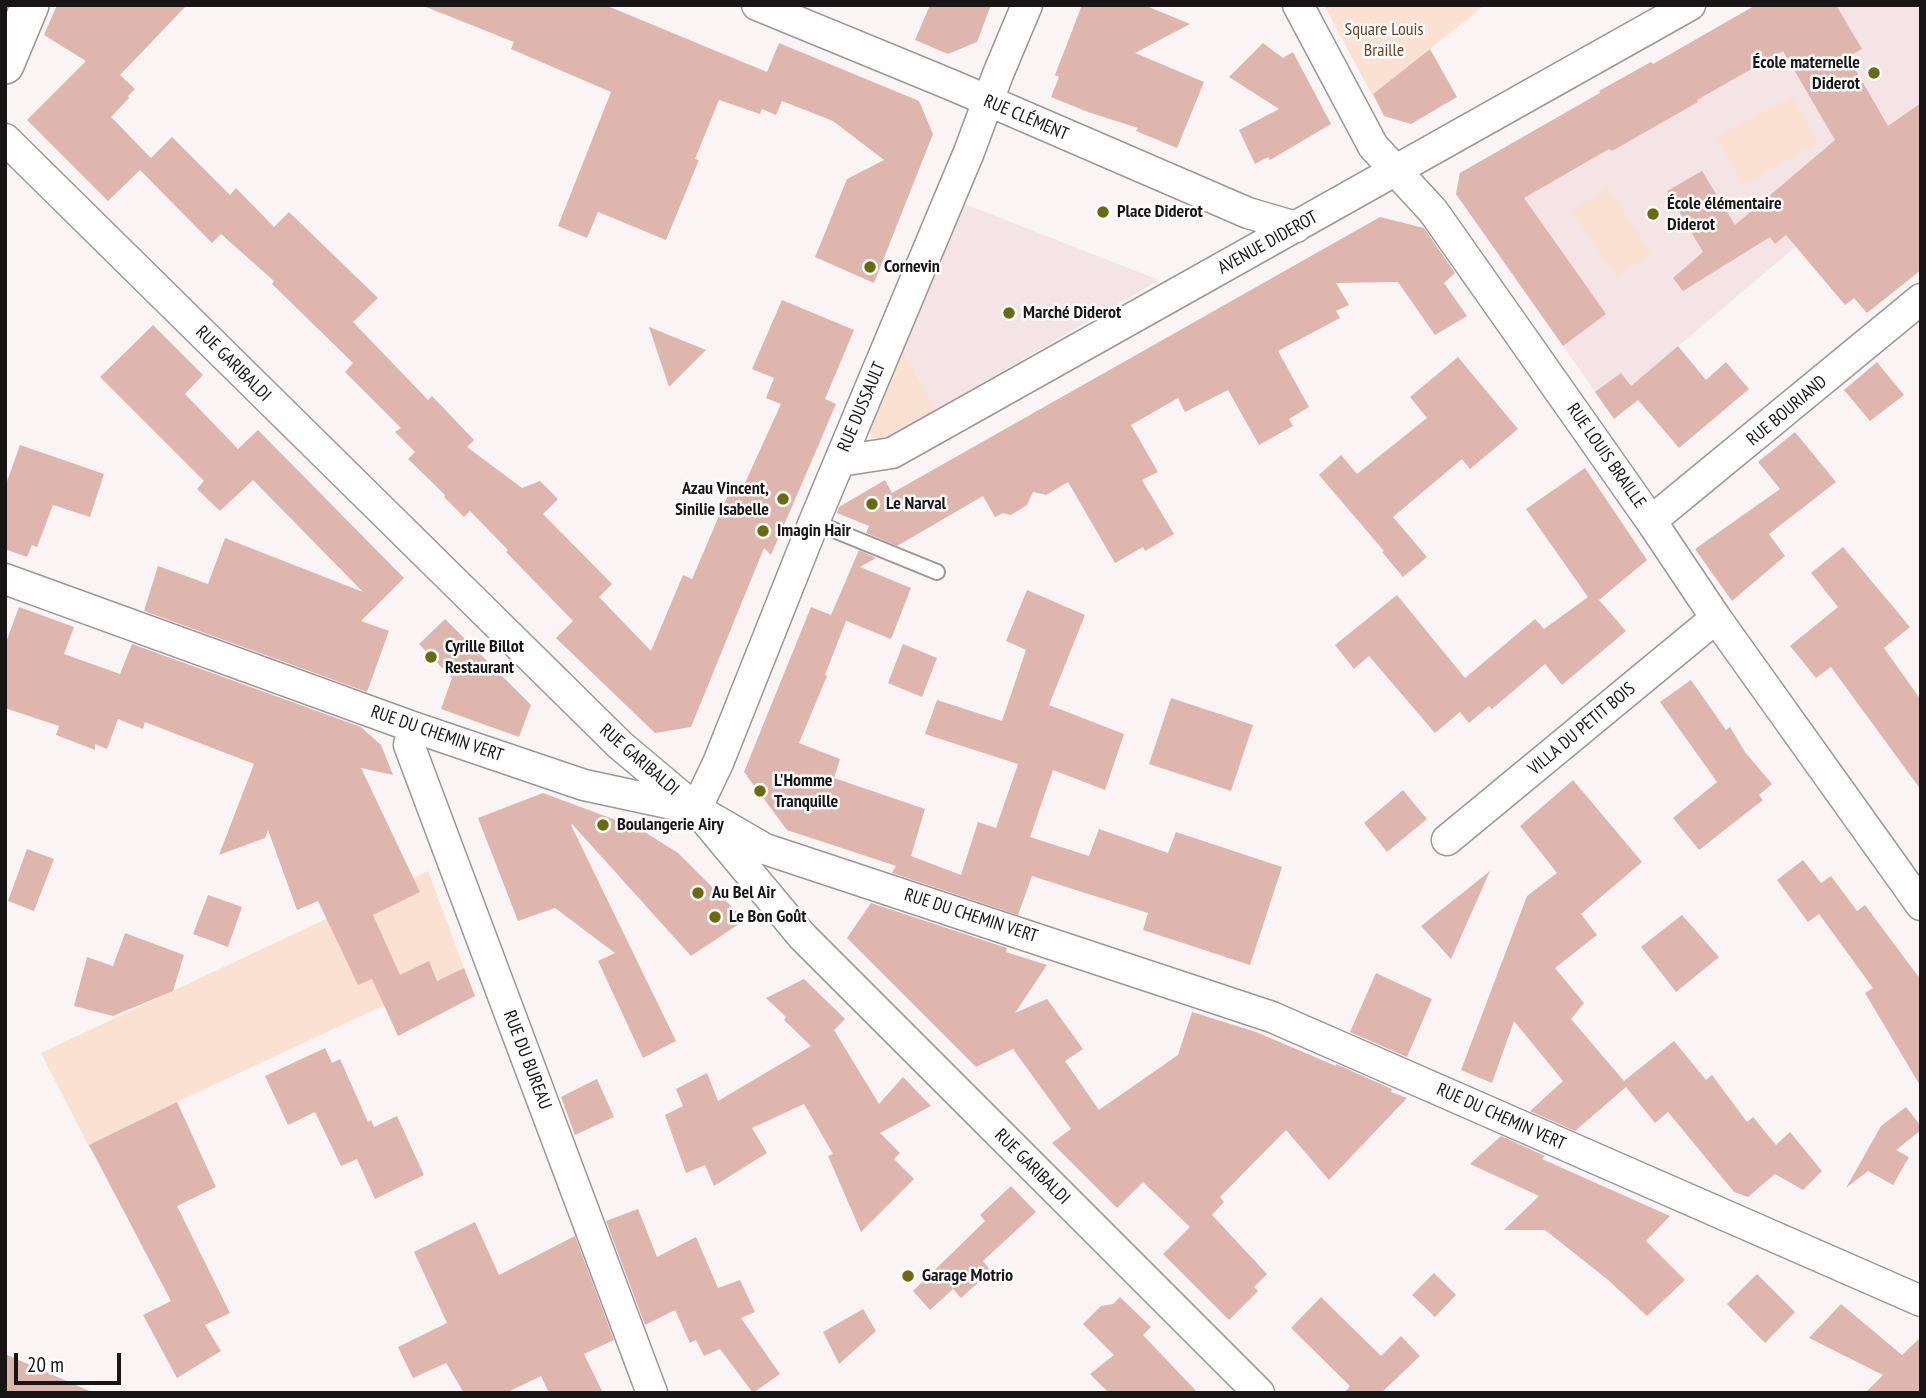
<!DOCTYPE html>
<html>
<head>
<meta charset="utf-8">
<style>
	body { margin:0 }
	#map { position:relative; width:1926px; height:1398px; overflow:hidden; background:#fbf4f4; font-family:"PT Sans Narrow",sans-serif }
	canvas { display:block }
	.frame { position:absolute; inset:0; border:7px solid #171515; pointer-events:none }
	.scale { position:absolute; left:14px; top:1353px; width:107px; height:32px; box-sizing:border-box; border:4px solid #171515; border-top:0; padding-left:9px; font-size:21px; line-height:24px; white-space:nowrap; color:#171515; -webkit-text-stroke:5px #fff; paint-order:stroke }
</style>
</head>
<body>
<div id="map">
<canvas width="1926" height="1398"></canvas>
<div class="frame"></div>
<div class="scale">20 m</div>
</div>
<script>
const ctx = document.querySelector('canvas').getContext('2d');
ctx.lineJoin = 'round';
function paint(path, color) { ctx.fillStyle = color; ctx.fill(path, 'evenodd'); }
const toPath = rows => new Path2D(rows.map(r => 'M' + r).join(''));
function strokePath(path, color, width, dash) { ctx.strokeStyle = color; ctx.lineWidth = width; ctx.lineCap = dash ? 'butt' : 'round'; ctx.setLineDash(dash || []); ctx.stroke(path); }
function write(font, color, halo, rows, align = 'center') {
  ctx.font = font + ' "PT Sans Narrow",sans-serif'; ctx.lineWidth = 5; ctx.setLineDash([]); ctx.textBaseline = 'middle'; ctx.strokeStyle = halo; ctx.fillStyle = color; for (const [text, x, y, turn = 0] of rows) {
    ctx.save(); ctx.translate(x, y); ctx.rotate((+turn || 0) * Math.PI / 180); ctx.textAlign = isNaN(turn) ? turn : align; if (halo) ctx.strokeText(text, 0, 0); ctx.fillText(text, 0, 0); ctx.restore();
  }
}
const built = toPath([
	[1756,5,1921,5,1921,141,1606,407,1456,194,1460,173,1599,93,1599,91,1651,62,1653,64],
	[962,203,1159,280,936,410,902,347]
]);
const green = toPath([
	[1324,5,1485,5,1372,95],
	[1792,96,1818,143,1743,185,1716,137],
	[1607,188,1651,253,1617,277,1572,212],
	[902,347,936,410,882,440,872,438,869,431,871,422],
	[428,871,464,968,177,1102,89,1147,41,1053]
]);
const building = toPath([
	[57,5,187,5,120,75,135,89,128,96,129,98,111,117,151,158,172,137,230,195,236,188,274,227,289,212,378,298,353,322,428,400,432,396,474,440,467,447,522,488,540,481,558,499,543,514,612,584,599,597,651,651,683,575,692,579,731,488,739,496,781,404,766,398,774,378,752,369,782,300,854,330,825,399,836,404,816,451,771,555,764,548,691,727,655,733,556,638,573,621,506,552,508,550,470,511,464,517,444,497,445,495,408,459,415,452,395,432,401,428,345,372,353,363,272,284,274,281,221,234,212,243,140,170,108,201,27,120,86,61,44,35],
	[427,5,605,5,767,72,779,43,919,101,933,134,874,283,815,257,847,179,884,160,833,121,782,101,776,115,762,109,760,114,719,100,695,159,699,160,666,240,598,212,587,238,558,226,611,92,511,49,514,42,426,7],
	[930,5,991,5,977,42,948,54,915,40],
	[1082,5,1144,5,1190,24,1135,53,1204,82,1177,148,1136,131,1138,128,1088,112,1051,97,1059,77,1055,75],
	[1756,5,1836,5,1862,49,1848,57,1888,126,1921,103,1921,270,1867,313,1854,298,1845,305,1786,235,1775,244,1770,237,1683,291,1673,278,1703,252,1667,191,1702,171,1735,225,1835,140,1783,51,1697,100,1698,102,1612,151,1609,149,1524,198,1606,314,1563,346,1456,194,1460,173,1600,93,1599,91,1651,62,1653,64],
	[1263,43,1283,58,1293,52,1331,124,1270,160,1268,157,1255,164,1239,130,1279,109,1229,77],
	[1430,49,1457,97,1411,124,1384,116,1373,94],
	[1380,217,1424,228,1455,273,1444,283,1467,316,1435,335,1398,282,1336,283,1349,305,1336,311,1340,318,1278,351,1309,407,1289,419,1293,426,1259,445,1228,390,1185,412,1178,398,1131,425,1158,472,1142,480,1174,534,1145,551,1143,547,1115,563,1068,482,1046,495,1033,492,1027,505,1011,515,1003,513,995,517,983,496,897,546,866,533,869,526,837,513,839,507,885,480,892,493],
	[153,325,203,375,185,394,238,449,258,430,404,578,361,621,389,631,367,692,144,611,158,566,208,584,225,538,363,592,253,480,220,511,197,489,204,481,100,377],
	[649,327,706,350,669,387],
	[1678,346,1706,380,1726,362,1749,389,1679,448,1638,400,1614,419,1595,392,1621,373,1631,386],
	[1458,357,1518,429,1470,469,1462,459,1393,517,1427,557,1403,577,1382,552,1384,551,1319,475,1341,455,1357,474,1427,418,1410,397],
	[1877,362,1904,395,1870,421,1844,390],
	[1795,432,1836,482,1769,534,1785,556,1732,601,1695,549,1780,489,1758,462],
	[20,445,104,474,90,517,53,505,37,547,32,545,27,557,5,549,5,487],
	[1585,468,1647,560,1599,600,1626,631,1562,685,1545,664,1492,709,1489,706,1469,723,1460,712,1435,733,1369,656,1354,669,1335,645,1397,595,1465,678,1535,619,1544,629,1588,597,1526,509],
	[1843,547,1910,627,1884,648,1921,700,1921,790,1831,667,1816,678,1790,646,1838,607,1811,573],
	[859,550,876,558,860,567,911,588,891,639,839,618,846,621,825,675,827,676,799,743,840,759,834,778,925,809,911,856,961,875,978,822,996,828,1018,764,925,734,937,700,1002,721,1026,650,1006,641,1027,590,1085,615,1049,705,1124,734,1105,790,1053,770,1030,837,1089,856,1099,829,1168,853,1176,832,1282,867,1250,965,1143,930,1148,913,1032,876,1018,915,892,873,896,866,787,830,744,772,811,607,831,615],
	[19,607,74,627,64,654,120,674,132,644,361,727,381,745,393,775,361,768,420,892,373,915,400,975,429,961,437,981,464,968,475,996,398,1036,372,979,358,985,318,901,297,910,268,830,265,838,219,855,254,764,145,722,143,729,118,719,107,749,95,744,95,750,56,735,59,726,5,708,5,645],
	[445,619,531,705,519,737,441,709,452,678,419,644],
	[903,644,937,658,922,697,888,683],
	[1691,680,1726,730,1730,727,1745,752,1772,784,1759,795,1763,800,1699,850,1673,818,1717,782,1660,702],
	[1171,698,1253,725,1231,791,1149,764],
	[1573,780,1642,862,1581,914,1597,935,1555,968,1584,1003,1571,1019,1624,1081,1674,1041,1706,1080,1712,1075,1747,1122,1753,1117,1776,1145,1790,1132,1822,1171,1803,1190,1775,1174,1748,1197,1734,1192,1668,1112,1655,1123,1626,1087,1575,1131,1530,1111,1563,1081,1514,1021,1492,1083,1461,1070,1527,896,1557,873,1520,826],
	[1403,790,1427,819,1387,852,1364,823],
	[543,793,640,829,678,853,745,920,691,956,572,824,571,825,676,1041,643,1058,598,961,615,953,555,908,518,921,478,818],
	[27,849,54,859,34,911,8,901],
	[1803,860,1821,883,1831,876,1857,911,1865,905,1921,980,1921,1087,1865,993,1873,988,1819,914,1808,922,1777,880],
	[1490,871,1451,959,1421,926],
	[208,895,242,907,228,947,193,934],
	[871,903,1007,948,1006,952,1047,965,1015,1013,1047,999,1083,1049,1065,1061,1099,1110,1178,1055,1192,1012,1256,1032,1336,1066,1336,1064,1392,1089,1391,1092,1407,1098,1329,1180,1286,1130,1220,1197,1224,1202,1212,1215,1267,1274,1254,1287,1258,1291,1229,1320,1163,1254,1190,1227,1143,1182,1117,1208,1052,1143,1071,1129,1013,1049,976,1067,847,938],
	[1682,915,1719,957,1676,992,1641,947],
	[125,933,184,955,173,991,113,1016,74,1006,87,957,113,966],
	[1376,973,1432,999,1407,1057,1350,1032],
	[804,979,845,1019,834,1030,879,1104,903,1077,931,1106,880,1133,900,1153,894,1159,914,1179,861,1232,828,1156,833,1154,804,1104,752,1128,767,1153,714,1186,705,1165,686,1173,665,1115,683,1106,676,1089,707,1073,718,1101,811,1046,784,1020,786,1017,766,998],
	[325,1048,332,1063,340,1059,368,1122,371,1120,374,1127,397,1116,424,1175,375,1199,357,1159,341,1166,315,1112,288,1125,265,1076],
	[597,1079,614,1117,575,1135,561,1097],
	[177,1102,216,1187,177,1206,230,1313,205,1325,221,1351,177,1378,143,1315,171,1301,89,1145],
	[1906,1107,1921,1126,1921,1130,1896,1150,1909,1157,1893,1185,1868,1171,1846,1188,1881,1126],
	[1501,1136,1545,1156,1542,1159,1670,1216,1646,1241,1685,1280,1647,1316,1607,1279,1545,1230,1504,1230,1539,1196,1470,1164],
	[1011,1186,1036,1212,983,1261,991,1271,961,1298,953,1289,930,1310,913,1291,985,1221,980,1215],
	[638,1209,657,1257,696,1237,718,1288,740,1280,755,1312,741,1318,780,1374,753,1393,720,1349,704,1356,696,1340,690,1343,675,1310,645,1325,606,1221],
	[475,1222,499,1275,575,1236,614,1340,584,1354,603,1393,549,1393,541,1376,506,1393,464,1393,446,1363,413,1378,398,1347,447,1323,414,1252],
	[1434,1273,1456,1295,1435,1317,1412,1295],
	[1757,1274,1795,1312,1765,1343,1727,1304],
	[1120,1297,1151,1327,1143,1335,1198,1393,1109,1393,1090,1374,1114,1355,1083,1324,1101,1306,1113,1304],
	[1321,1297,1381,1356,1401,1336,1420,1356,1381,1393,1344,1393,1350,1386,1291,1328],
	[1841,1304,1902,1355,1921,1337,1921,1393,1915,1391,1913,1393,1865,1393,1883,1375,1809,1338],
	[863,1309,876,1331,839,1364,823,1332],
	[5,1354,94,1393,5,1393]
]);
const service = toPath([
	[814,522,937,572]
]);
const minor = toPath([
	[757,5,954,86,1248,213,1296,227],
	[1298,5,1373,146,1433,211,1651,521,1716,618,1921,905],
	[5,139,620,745,696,809,802,936,1259,1393],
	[840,461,892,453,1690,5],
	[1651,521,1921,299],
	[5,579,413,727,584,785,696,809,765,849,1272,1017,1921,1301],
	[413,727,409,745,652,1393],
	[696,809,718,763,814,522,969,152,998,74,1027,5],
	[1447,840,1716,618]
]);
const tertiary = toPath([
	[5,65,30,5]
]);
const markers = [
	[1874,73,7,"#696b0c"],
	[1103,212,7,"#696b0c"],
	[1653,214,7,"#696b0c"],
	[870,267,7,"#696b0c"],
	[1009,313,7,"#696b0c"],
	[783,499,7,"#696b0c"],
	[872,504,7,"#696b0c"],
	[763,531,7,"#696b0c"],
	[431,657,7,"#696b0c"],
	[760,791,7,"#696b0c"],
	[603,825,7,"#696b0c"],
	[698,893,7,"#696b0c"],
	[715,917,7,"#696b0c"],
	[908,1276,7,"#696b0c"]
];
const parkNames = [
	["Square Louis",1384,30],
	["Braille",1384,51]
];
const poiNames = [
	["École maternelle",1860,63,"right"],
	["Diderot",1860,84,"right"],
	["École élémentaire",1667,204],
	["Diderot",1667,225],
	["Place Diderot",1117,212],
	["Cornevin",884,267],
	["Marché Diderot",1023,313],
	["Azau Vincent,",769,489,"right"],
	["Sinilie Isabelle",769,510,"right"],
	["Le Narval",886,504],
	["Imagin Hair",777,531],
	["Cyrille Billot",445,647],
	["Restaurant",445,668],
	["L'Homme",774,781],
	["Tranquille",774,802],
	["Boulangerie Airy",617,825],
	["Au Bel Air",712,893],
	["Le Bon Goût",729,917],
	["Garage Motrio",922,1276]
];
const streetNames = [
	["RUE CLÉMENT",1026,118,23],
	["AVENUE DIDEROT",1268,243,-29],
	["RUE GARIBALDI",233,364,45],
	["RUE DUSSAULT",862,407,-67],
	["RUE BOURIAND",1787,411,-40],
	["RUE LOUIS BRAILLE",1606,456,55],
	["VILLA DU PETIT BOIS",1582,729,-40],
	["RUE DU CHEMIN VERT",437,734,19],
	["RUE GARIBALDI",639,760,41],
	["RUE DU CHEMIN VERT",971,916,18],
	["RUE DU BUREAU",527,1060,69],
	["RUE DU CHEMIN VERT",1501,1117,24],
	["RUE GARIBALDI",1032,1167,45]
];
paint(built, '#f4e4e5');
paint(green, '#fbe1d1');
paint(building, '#deb6ad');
strokePath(service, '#9c9696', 18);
strokePath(minor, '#9c9696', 33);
strokePath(tertiary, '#9c9696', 40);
strokePath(service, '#fff', 14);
strokePath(minor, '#fff', 30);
strokePath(tertiary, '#fff', 37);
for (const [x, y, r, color] of markers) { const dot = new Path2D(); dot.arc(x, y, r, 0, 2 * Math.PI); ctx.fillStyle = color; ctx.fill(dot); strokePath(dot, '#fff', 2.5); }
write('18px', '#704222', '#fff', parkNames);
write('bold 18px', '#171515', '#fff', poiNames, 'left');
write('18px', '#171515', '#fff', streetNames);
</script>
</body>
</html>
